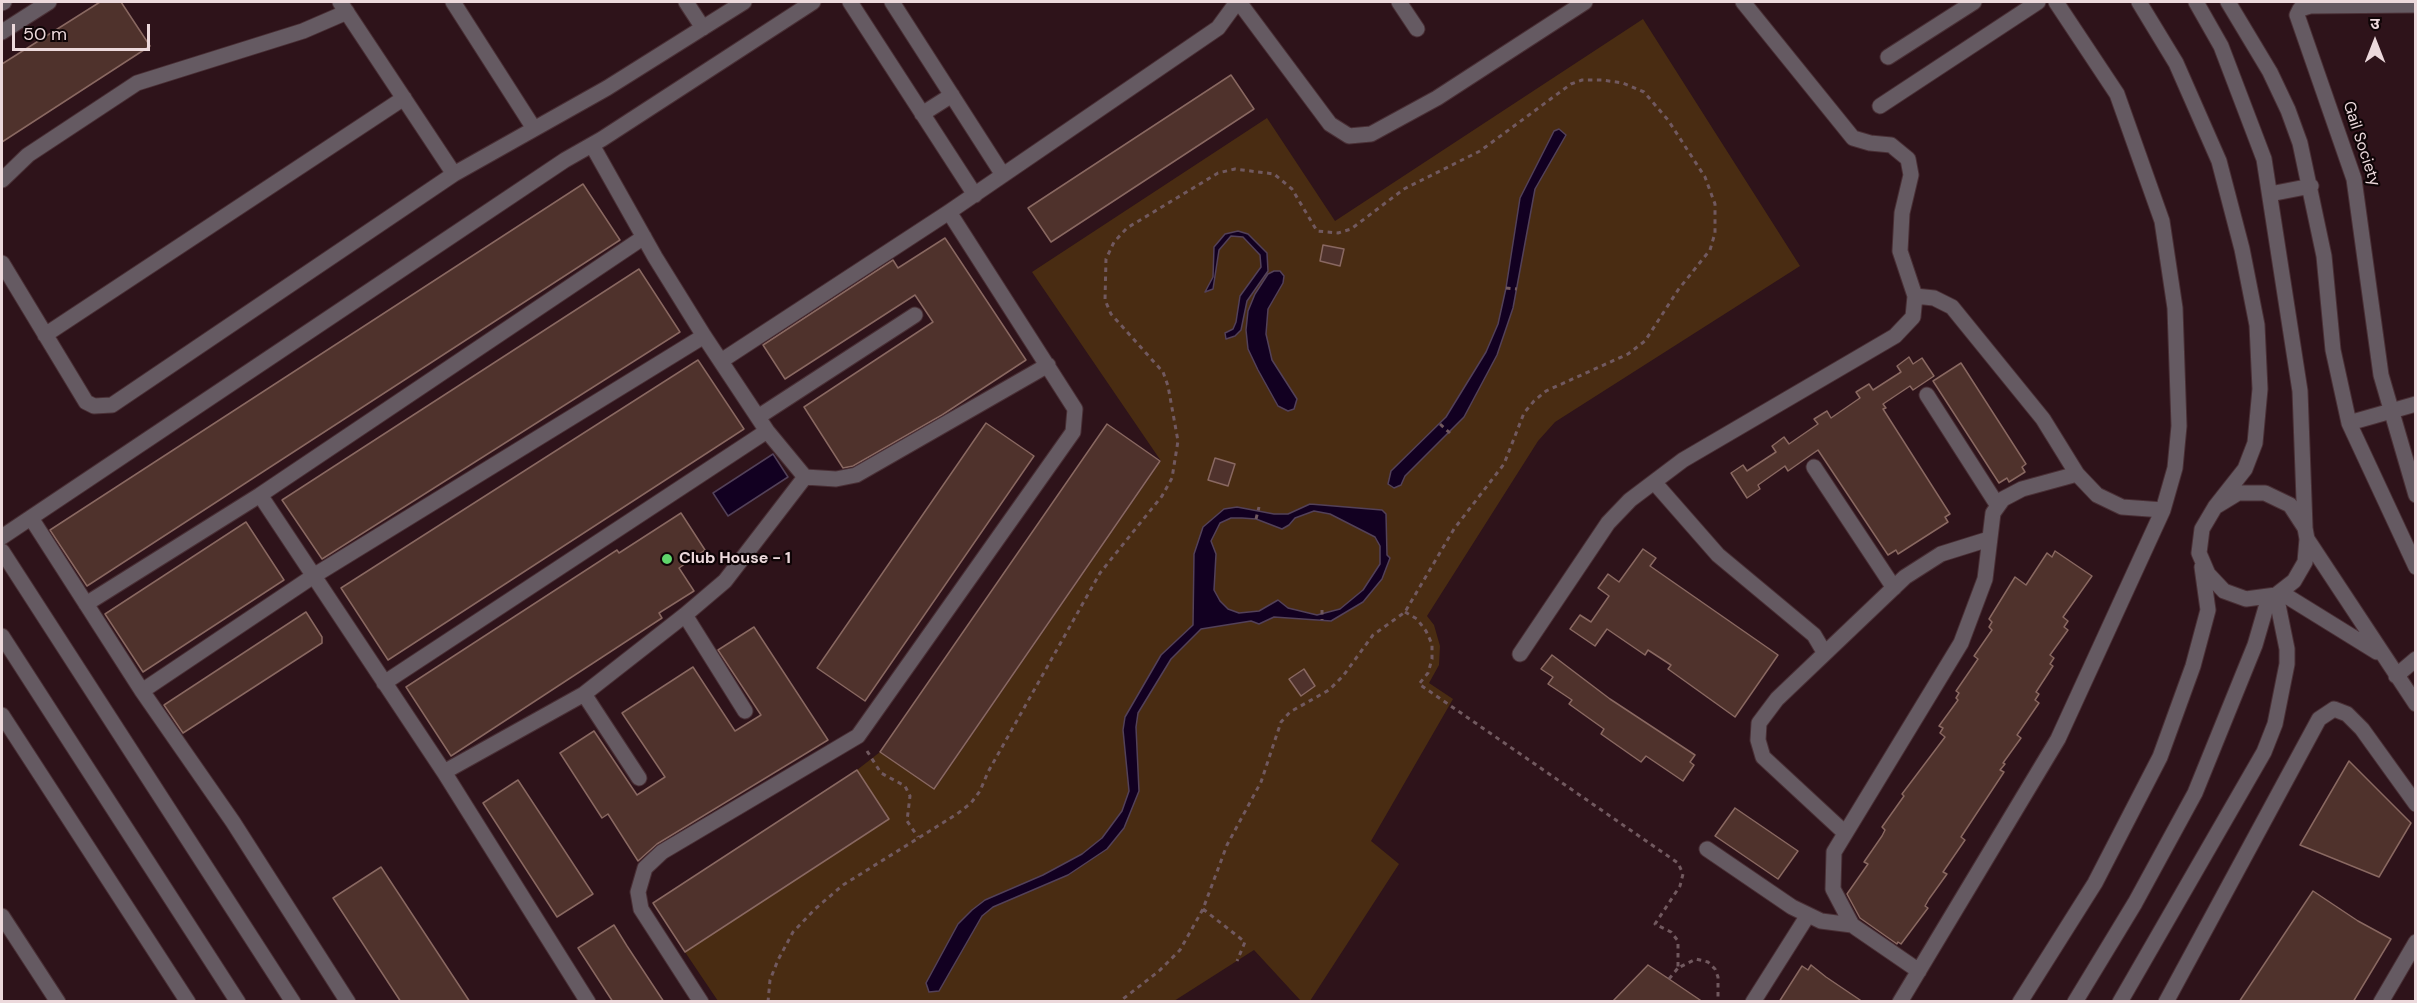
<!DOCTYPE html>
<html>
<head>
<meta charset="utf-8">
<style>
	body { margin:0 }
	#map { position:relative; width:2417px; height:1003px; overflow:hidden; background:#2e131a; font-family:"DM Sans","Noto Sans Devanagari",sans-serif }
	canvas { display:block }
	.frame { position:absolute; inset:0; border:3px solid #ecd9dc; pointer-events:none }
	.north { position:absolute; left:2345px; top:12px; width:60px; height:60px; -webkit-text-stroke:4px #0e0406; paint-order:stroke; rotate:0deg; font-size:16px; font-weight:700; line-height:24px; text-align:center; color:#ecd9dc }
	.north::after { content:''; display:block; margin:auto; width:21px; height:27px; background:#ecd9dc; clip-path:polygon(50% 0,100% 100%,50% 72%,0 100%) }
	.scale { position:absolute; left:12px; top:24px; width:138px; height:27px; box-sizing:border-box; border:3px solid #ecd9dc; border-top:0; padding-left:8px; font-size:18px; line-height:21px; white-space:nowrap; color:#ecd9dc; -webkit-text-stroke:4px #0e0406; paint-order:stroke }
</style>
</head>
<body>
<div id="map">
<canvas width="2417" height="1003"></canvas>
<div class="frame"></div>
<div class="north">उ</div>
<div class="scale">50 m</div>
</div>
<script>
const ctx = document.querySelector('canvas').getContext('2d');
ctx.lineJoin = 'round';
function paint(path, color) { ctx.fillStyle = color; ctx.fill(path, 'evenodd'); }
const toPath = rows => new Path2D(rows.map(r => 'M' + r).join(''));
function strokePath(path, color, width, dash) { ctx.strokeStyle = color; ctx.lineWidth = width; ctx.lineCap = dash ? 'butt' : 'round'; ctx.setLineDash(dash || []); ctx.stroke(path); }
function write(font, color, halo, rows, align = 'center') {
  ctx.font = font + ' "DM Sans",sans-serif'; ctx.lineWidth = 4.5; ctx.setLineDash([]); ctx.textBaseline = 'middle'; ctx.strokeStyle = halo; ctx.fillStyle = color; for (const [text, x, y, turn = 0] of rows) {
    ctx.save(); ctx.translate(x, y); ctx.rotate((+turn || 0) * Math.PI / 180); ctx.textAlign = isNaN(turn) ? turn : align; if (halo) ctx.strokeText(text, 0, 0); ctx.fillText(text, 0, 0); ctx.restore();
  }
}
const green = toPath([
	[1643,19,1800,266,1555,422,1538,441,1427,616,1434,625,1440,646,1439,665,1429,683,1453,699,1371,841,1399,864,1310,1001,1301,1001,1254,950,1174,1001,718,1001,685,952,889,819,857,770,880,752,935,789,1161,461,1032,272,1267,118,1335,221]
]);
const water = toPath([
	[1559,129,1566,135,1535,189,1513,308,1497,355,1464,417,1405,476,1401,485,1394,488,1388,484,1391,471,1446,417,1486,352,1498,324,1506,288,1520,198,1554,131,1559,129],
	[1238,231,1248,234,1267,253,1268,271,1247,301,1241,330,1235,336,1226,339,1225,333,1233,329,1236,322,1240,296,1261,267,1260,255,1243,237,1231,236,1219,250,1213,289,1205,292,1213,277,1214,247,1225,234,1238,231],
	[1274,271,1280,271,1284,276,1283,283,1268,309,1266,334,1272,360,1297,399,1294,409,1288,411,1278,406,1258,370,1248,349,1246,330,1248,311,1255,294,1268,274,1274,271],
	[773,454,788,477,728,516,713,493,773,454],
	[1310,504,1382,510,1386,514,1387,555,1390,558,1382,579,1363,602,1331,621,1274,617,1259,624,1251,621,1201,629,1171,659,1138,713,1136,727,1139,791,1124,828,1107,849,1068,875,993,907,982,916,939,991,929,992,926,983,958,924,972,910,985,900,1043,875,1082,854,1102,838,1122,811,1129,791,1123,730,1125,717,1161,655,1193,625,1194,554,1203,527,1224,509,1237,507,1274,514,1288,514,1310,504],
	[1314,511,1330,514,1375,537,1380,546,1380,564,1363,590,1340,609,1317,615,1288,608,1278,600,1259,611,1239,613,1228,609,1220,601,1214,590,1216,554,1211,541,1220,523,1231,518,1242,518,1256,519,1282,529,1289,525,1295,518,1314,511]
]);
const building = toPath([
	[100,2,121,2,150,46,2,142,2,64,100,2],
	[1231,75,1254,109,1051,242,1028,208,1231,75],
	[583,184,620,240,87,586,50,530,583,184],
	[945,238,1026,360,942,415,853,466,843,468,804,407,933,322,915,295,785,379,763,345,893,260,898,268,945,238],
	[1323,245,1344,249,1340,266,1320,261,1323,245],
	[639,269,680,332,322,559,282,500,639,269],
	[1909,357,1913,364,1922,358,1934,376,1913,390,1910,386,1883,404,1886,408,1883,409,1950,514,1945,517,1948,522,1898,554,1896,550,1888,555,1818,450,1788,471,1785,466,1758,485,1760,489,1747,498,1731,473,1743,465,1747,471,1776,452,1772,446,1784,437,1789,444,1818,424,1814,419,1827,411,1831,418,1860,398,1856,392,1869,384,1873,390,1901,372,1897,366,1909,357],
	[698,360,744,429,388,660,341,588,698,360],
	[1961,363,2026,464,2022,467,2025,472,2009,482,2007,478,1999,483,1933,381,1961,363],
	[986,423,1034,456,865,701,817,668,986,423],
	[1107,424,1160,461,934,789,880,752,1107,424],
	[1215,458,1235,464,1228,486,1208,480,1215,458],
	[681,513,705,550,679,568,694,591,659,613,662,618,451,756,406,687,617,550,619,553,681,513],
	[246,522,284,580,143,672,105,614,246,522],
	[1643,549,1656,558,1650,566,1778,655,1735,717,1668,669,1671,665,1648,650,1645,655,1607,629,1595,646,1570,629,1580,615,1591,622,1609,596,1598,588,1608,574,1619,582,1643,549],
	[2055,551,2092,576,2063,617,2068,621,2064,627,2068,630,2050,655,2054,658,2050,664,2053,666,2036,692,2039,694,2035,700,2039,703,2017,735,2021,738,2003,763,2005,764,2000,770,2004,772,1961,837,1965,840,1943,872,1947,874,1929,899,1925,906,1928,908,1901,944,1898,942,1897,944,1860,918,1847,894,1868,864,1864,862,1882,836,1885,830,1882,827,1904,796,1902,794,1945,737,1940,733,1943,728,1939,726,1958,700,1956,698,1959,693,1956,691,1978,659,1974,656,1992,630,1989,627,1992,622,1989,619,2015,577,2026,585,2047,553,2052,557,2055,551],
	[306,612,322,637,322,643,183,733,164,705,306,612],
	[754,627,828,740,657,844,638,861,608,814,602,818,560,753,594,731,637,795,665,777,622,713,693,667,735,731,761,715,718,650,754,627],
	[1552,655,1610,699,1695,755,1690,762,1694,765,1683,781,1646,756,1641,762,1601,734,1604,729,1569,704,1572,700,1548,684,1553,677,1541,669,1552,655],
	[1304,669,1315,686,1301,696,1289,679,1304,669],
	[2349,761,2411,823,2379,877,2300,845,2349,761],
	[857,770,889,819,685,952,653,903,857,770],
	[518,780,593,894,557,917,483,803,518,780],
	[1735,808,1798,851,1778,879,1715,836,1735,808],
	[381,867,470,1002,401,1002,333,898,381,867],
	[2313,891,2358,921,2391,939,2353,1002,2239,1002,2313,891],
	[614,925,627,946,664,1002,613,1002,578,948,614,925],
	[1648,965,1669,979,1703,1002,1612,1002,1648,965],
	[1811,965,1826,977,1863,1002,1779,1002,1802,966,1808,970,1811,965]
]);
const path = toPath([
	[1506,288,1517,289],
	[1440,424,1450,433],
	[1256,519,1259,507],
	[1322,610,1322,620],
	[1405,612,1417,619,1426,631,1432,644,1432,659,1428,673,1419,684,1678,863,1683,874,1680,886,1655,924,1671,932,1678,941,1678,968,1696,959,1708,962,1715,969,1718,977,1718,1002],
	[867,751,881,773,905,786,910,796,907,821,918,837],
	[1203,909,1245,942,1237,961],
	[1669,979,1678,968],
	[768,1002,770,980,778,960,793,932,815,909,843,885,957,814,971,803,980,791,988,772,1100,573,1162,496,1172,478,1178,441,1168,386,1163,372,1111,314,1105,300,1106,259,1114,242,1127,228,1218,173,1235,169,1274,174,1292,189,1317,231,1338,233,1351,229,1404,189,1480,151,1571,84,1582,80,1602,80,1623,83,1644,92,1668,120,1705,177,1715,204,1715,233,1710,250,1678,290,1645,341,1628,354,1546,391,1534,401,1524,413,1504,464,1454,529,1405,612,1373,635,1343,676,1329,690,1290,712,1281,722,1261,782,1227,845,1203,909,1180,950,1159,971,1119,1002]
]);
const minor = toPath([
	[340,2,454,174],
	[453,2,533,127],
	[686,2,703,28],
	[850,2,975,195],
	[892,2,1003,175],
	[1239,2,1330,124,1349,136,1371,134,1437,98,1585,2],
	[1399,2,1417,29],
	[2139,2,2176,63,2219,161,2242,249,2257,325,2260,389,2255,443,2245,469,2215,507,2202,529,2199,553,2208,574,2224,591,2246,599,2276,595,2294,581,2305,562,2307,539,2305,528,2290,505,2265,493,2238,493,2215,507],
	[2196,2,2221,46,2264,159,2300,391,2305,527],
	[2228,2,2270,72,2288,110,2300,143,2324,256,2333,350,2349,423,2416,567],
	[2,3,4,2],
	[2416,5,2310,6,2300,9,2297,15,2354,179,2381,375,2416,495],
	[2,32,49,2],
	[1888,57,1974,2],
	[1880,106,2038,2],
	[922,114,952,95],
	[592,145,655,257,704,336,767,431,805,477,836,479,856,475,1048,365],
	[2,180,28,155,137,83,303,31,347,12],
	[2270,194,2311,186],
	[2,263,86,402,94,406,112,405,454,174,607,88,744,2],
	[1915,296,1934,298,1952,307,2043,419,2077,474,2097,495,2122,507,2163,510],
	[45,335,404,98],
	[721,361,949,212,1218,28,1237,2],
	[1927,395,1998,506],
	[758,417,915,315],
	[2349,423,2416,404],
	[1814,467,1894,588],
	[1654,482,1718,555,1814,635,1824,652],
	[260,495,444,772,588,1002],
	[31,518,142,691,233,822,348,1002],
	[2,537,565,160,602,139,813,2],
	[2307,539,2416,704],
	[2,551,293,1002],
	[2280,592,2377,652],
	[86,604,260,495,644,237],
	[685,615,745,711],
	[2,636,238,1002],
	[1520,654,1608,523,1630,500,1683,460,1895,336,1913,317,1915,296,1900,251,1902,213,1911,175,1908,159,1891,145,1870,143,1853,138,1743,2],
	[2396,676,2416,659],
	[384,683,767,431],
	[142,691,315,575,704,336],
	[584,694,639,778],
	[2,715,188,1002],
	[444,772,584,694,685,615,725,581,805,477],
	[1845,833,1763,757,1758,740,1759,723,1777,699,1905,577,1941,554,1989,539],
	[1707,849,1792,907,1821,921,1852,925],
	[2,916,58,1002],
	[1919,971,1852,925,1833,889,1834,852,1961,643,1985,579,1993,513,2003,499,2022,489,2077,474],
	[701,1002,641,909,638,892,645,868,662,852,858,736,1073,432,1075,409,949,212],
	[1753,1002,1808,915],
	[1900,1002,2058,739,2163,510,2175,468,2179,426,2175,308,2162,221,2117,94,2056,2],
	[2020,1002,2095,883,2160,757,2193,666,2208,610,2202,567],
	[2075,1002,2135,903,2195,793,2255,645,2269,597],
	[2120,1002,2264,752,2275,724,2287,664,2287,649,2276,595],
	[2166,1002,2319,719,2334,709,2347,714,2362,729,2416,804],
	[2381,1002,2416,942]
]);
const markers = [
	[667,559,6,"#5fd56b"]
];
const streetNames = [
	["Gail Society",2361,144,72]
];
const poiNames = [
	["Club House - 1",679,559]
];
paint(green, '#492c12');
paint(water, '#120021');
strokePath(water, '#534159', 1.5);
paint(building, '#4f322c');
strokePath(building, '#896861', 1.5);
strokePath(minor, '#492f35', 17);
strokePath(path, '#71595f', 3, [4.5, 4.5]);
strokePath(minor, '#655a62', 15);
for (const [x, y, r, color] of markers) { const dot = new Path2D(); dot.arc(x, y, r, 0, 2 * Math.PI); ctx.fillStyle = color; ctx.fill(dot); strokePath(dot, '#0e0406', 2); }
write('16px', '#ecd9dc', '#0e0406', streetNames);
write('bold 16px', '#ecd9dc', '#0e0406', poiNames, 'left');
</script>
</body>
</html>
